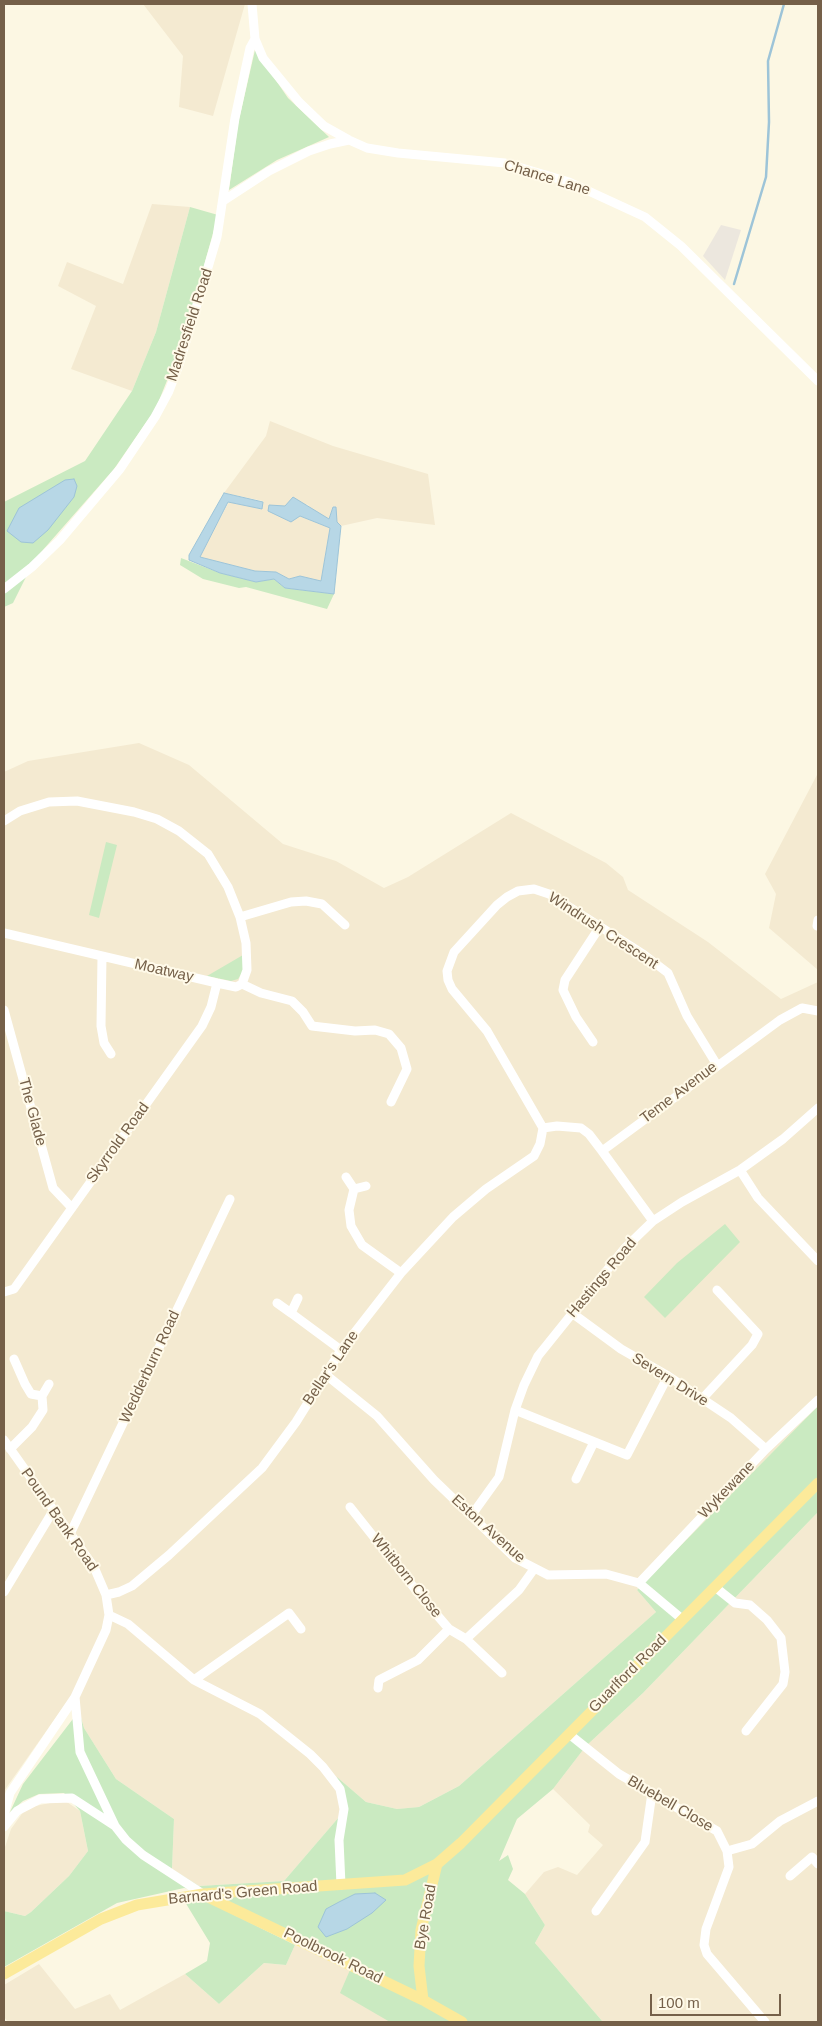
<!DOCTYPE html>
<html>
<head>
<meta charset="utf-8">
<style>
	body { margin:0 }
	#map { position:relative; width:822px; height:2026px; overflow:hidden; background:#fcf7e3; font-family:Arial,sans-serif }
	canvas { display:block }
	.frame { position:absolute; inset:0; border:5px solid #756049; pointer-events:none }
	.scale { position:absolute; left:650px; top:1994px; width:131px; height:22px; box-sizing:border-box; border:2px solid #756049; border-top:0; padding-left:6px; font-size:15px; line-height:18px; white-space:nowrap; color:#756049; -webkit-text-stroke:4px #fffae9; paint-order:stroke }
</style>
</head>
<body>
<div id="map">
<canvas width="822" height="2026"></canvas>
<div class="frame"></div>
<div class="scale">100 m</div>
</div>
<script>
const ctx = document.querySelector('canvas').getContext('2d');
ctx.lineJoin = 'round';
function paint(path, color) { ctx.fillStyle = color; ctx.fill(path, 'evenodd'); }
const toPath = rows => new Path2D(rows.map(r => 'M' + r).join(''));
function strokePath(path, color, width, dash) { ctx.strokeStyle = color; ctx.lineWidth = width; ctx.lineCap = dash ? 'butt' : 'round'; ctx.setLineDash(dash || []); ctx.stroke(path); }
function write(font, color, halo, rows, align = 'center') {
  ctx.font = font + ' Arial,sans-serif'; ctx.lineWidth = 4; ctx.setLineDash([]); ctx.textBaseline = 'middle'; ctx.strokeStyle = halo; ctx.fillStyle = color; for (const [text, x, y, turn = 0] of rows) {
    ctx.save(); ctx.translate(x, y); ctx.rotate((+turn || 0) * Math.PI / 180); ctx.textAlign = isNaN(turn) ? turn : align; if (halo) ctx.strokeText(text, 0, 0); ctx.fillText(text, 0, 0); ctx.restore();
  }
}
const residential = toPath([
	[143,4,245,4,213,116,179,107,183,56],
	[152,204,190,207,156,332,132,391,71,369,96,306,58,286,67,262,123,284],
	[270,421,333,446,428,474,435,525,377,518,341,526,337,522,333,507,329,519,311,509,307,504,300,516,330,528,321,582,300,576,289,579,276,572,255,571,199,557,229,502,262,509,263,501,224,493,266,436],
	[139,743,189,765,283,844,336,861,384,888,408,877,511,813,606,863,623,877,628,890,708,942,781,999,818,982,818,1406,637,1590,656,1612,459,1786,419,1807,397,1809,366,1802,337,1777,341,1807,339,1817,284,1881,199,1886,172,1870,174,1819,116,1779,84,1728,79,1711,71,1696,4,1791,4,772,28,761],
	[818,773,818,970,769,928,776,894,765,874],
	[818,1512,818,2022,603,2022,535,1943,545,1925,525,1894,544,1872,558,1867,577,1875,603,1845,588,1832,590,1825,553,1789,586,1746,643,1693],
	[64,1800,80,1811,88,1851,69,1876,31,1912,25,1916,4,1911,4,1850,11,1829,26,1808],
	[295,1945,350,1970,390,2022,8,2022,4,2017,4,1985,39,1964,75,2009,110,1994,120,2010,185,1974,219,2004,264,1963,286,1965]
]);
const industrial = toPath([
	[721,225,741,230,725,280,703,256]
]);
const green = toPath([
	[255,50,288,98,329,137,277,160,229,190,238,124],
	[190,207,218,215,184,338,156,408,114,469,35,559,13,603,4,607,4,502,85,461,132,391,156,332],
	[181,558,220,573,256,582,274,579,285,588,334,594,327,609,246,587,239,588,203,579,180,565],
	[106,842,117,845,99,918,89,915],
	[243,955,243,971,238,979,231,981,207,976],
	[725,1224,740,1242,665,1318,644,1297,677,1263],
	[818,1406,818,1512,643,1693,586,1746,553,1789,517,1819,499,1861,508,1855,513,1869,508,1880,525,1894,545,1925,535,1943,603,2022,390,2022,340,1993,353,1963,209,1892,184,1888,117,1903,4,1967,4,1911,25,1916,31,1912,69,1876,88,1851,80,1811,64,1793,39,1794,23,1801,10,1812,23,1784,79,1711,84,1728,116,1779,174,1819,172,1869,199,1886,284,1881,339,1817,341,1807,337,1777,366,1802,397,1809,419,1807,459,1786,656,1612,637,1590],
	[202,1899,295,1945,286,1965,264,1963,219,2004,185,1974,207,1961,210,1943,185,1902]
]);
const water = toPath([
	[74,479,77,486,74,497,48,530,33,543,21,542,7,531,19,508,65,480,74,479],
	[224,493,263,502,262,509,228,502,200,557,255,571,276,572,289,579,300,576,321,581,330,528,300,516,291,522,268,511,269,505,285,506,293,497,329,519,333,507,336,507,337,522,341,526,334,594,285,588,274,579,256,582,220,573,189,560,189,555,224,493],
	[375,1893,386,1900,372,1913,347,1929,326,1937,318,1927,326,1909,339,1902,355,1894,375,1893]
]);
const stream = toPath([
	[734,284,766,177,769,122,768,61,784,4]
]);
const minor = toPath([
	[255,39,263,58,299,102,324,126,349,140,367,148,398,153,505,163,569,182,645,217,681,246,818,381],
	[223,201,269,171,309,151,330,144,349,140],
	[4,589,32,567,60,540,120,469,155,417,169,391,179,365,217,237,235,118,250,48,255,39,252,4],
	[4,821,20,811,49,802,77,801,134,812,157,819,179,831,208,854,228,887,240,917,246,943,247,970,242,984],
	[240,917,291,902,306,901,322,904,345,925],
	[817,926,818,920],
	[4,933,217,983,236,987,242,984,261,993,292,1001,303,1012,312,1026,355,1031,375,1030,389,1034,401,1048,407,1069,391,1102],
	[102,956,101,1026,104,1043,111,1054],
	[4,1010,53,1188,72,1208],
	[593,1042,576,1017,563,990,565,980,599,928],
	[543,1128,487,1031,452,989,448,980,447,971,454,952,497,905,507,897,518,891,534,889,549,894,643,954,668,973,687,1016,717,1065],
	[543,1128,557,1126,581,1128,589,1134,602,1151,780,1020,802,1008,818,1011],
	[602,1151,653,1221],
	[740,1170,758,1198,818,1261],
	[346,1177,354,1189,349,1210,351,1226,362,1245,401,1273],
	[354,1189,366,1186],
	[4,1292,14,1289,202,1026,211,1007,217,983],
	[298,1298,291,1313,341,1350],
	[277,1303,291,1313],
	[572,1313,621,1349,668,1376,731,1418,766,1449],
	[14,1359,25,1384,31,1394,42,1396],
	[325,1374,377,1416,434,1480,515,1558,548,1575,606,1574,639,1583,682,1619],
	[702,1399,752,1345,758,1334,717,1290],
	[515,1410,627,1455,668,1376],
	[4,1440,94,1567,106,1595,109,1615,106,1630,75,1697,10,1793,4,1815],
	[10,1449,32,1427,43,1410,42,1396,49,1384],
	[576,1479,594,1442],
	[350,1507,419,1594,449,1629,466,1639,519,1590,534,1569],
	[471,1516,499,1477,515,1410,524,1385,538,1356,624,1249,653,1221,682,1202,740,1170,783,1139,818,1108],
	[70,1534,230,1199],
	[639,1583,766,1449,818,1400],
	[715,1587,735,1603,750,1605,767,1620,781,1638,785,1672,783,1684,746,1731],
	[4,1592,53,1511],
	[106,1595,119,1592,132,1586,169,1555,262,1468,296,1422,341,1350,401,1273,453,1217,486,1189,534,1156,540,1144,543,1128],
	[109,1615,128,1624,194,1680,260,1714,310,1754,323,1767,340,1789,344,1809,339,1840,341,1885],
	[466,1639,502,1673],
	[194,1680,289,1613,301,1629],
	[378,1688,379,1680,418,1660,449,1629],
	[75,1697,80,1752,115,1826],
	[569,1734,619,1774,717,1831,727,1851,729,1867,706,1929,704,1945,707,1954,765,2022],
	[4,1827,17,1811,40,1799,72,1798,115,1826,126,1840,143,1855,203,1894],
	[727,1851,752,1844,780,1821,818,1801],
	[790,1876,812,1857,818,1864],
	[596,1911,645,1842,652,1793]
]);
const major = toPath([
	[204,1895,423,2000,462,2022],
	[4,1974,101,1919,137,1905,203,1894,405,1880,437,1864,461,1843,818,1483],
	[423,2000,419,1966,421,1930,437,1864]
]);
const streetNames = [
	["Chance Lane",547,178,17],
	["Madresfield Road",190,325,-72],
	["Windrush Crescent",603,931,33],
	["Moatway",164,971,13],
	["Teme Avenue",679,1093,-37],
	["The Glade",32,1112,75],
	["Skyrrold Road",118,1143,-54],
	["Hastings Road",602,1278,-50],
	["Wedderburn Road",150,1367,-65],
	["Bellar's Lane",331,1368,-56],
	["Severn Drive",670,1380,32],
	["Wykewane",727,1490,-46],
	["Pound Bank Road",59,1520,55],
	["Eston Avenue",488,1529,42],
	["Whitborn Close",406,1576,51],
	["Guarlford Road",628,1674,-45],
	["Bluebell Close",670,1804,30],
	["Barnard's Green Road",243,1893,-5],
	["Bye Road",426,1917,-80],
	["Poolbrook Road",333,1956,26]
];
paint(residential, '#f4ead1');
paint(industrial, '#ece7de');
paint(green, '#caeac1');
paint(water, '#b7d7e6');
strokePath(water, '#9dc4d8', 1);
strokePath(stream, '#9dc4d8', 2.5);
strokePath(minor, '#fff', 9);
strokePath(major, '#fcea9a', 11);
write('15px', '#756049', '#fffae9', streetNames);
</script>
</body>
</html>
